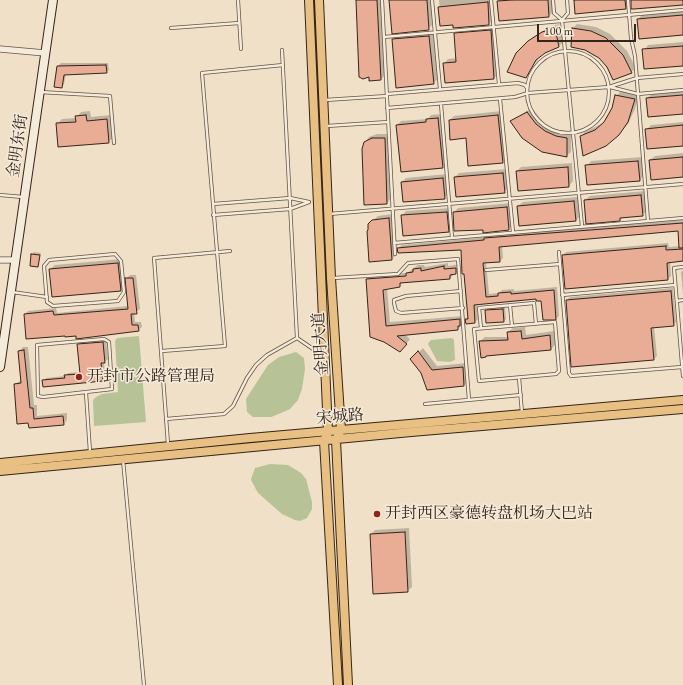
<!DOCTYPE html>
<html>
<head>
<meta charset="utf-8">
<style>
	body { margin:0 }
	#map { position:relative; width:683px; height:685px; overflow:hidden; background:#f0e0c7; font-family:"EB Garamond",serif }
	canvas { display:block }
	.scale { position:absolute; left:537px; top:24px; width:99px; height:18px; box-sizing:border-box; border:2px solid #352419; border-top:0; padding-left:5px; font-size:12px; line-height:14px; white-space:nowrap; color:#352419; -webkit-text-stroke:3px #f5ebdb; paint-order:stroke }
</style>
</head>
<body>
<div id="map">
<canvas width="683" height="685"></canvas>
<div class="scale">100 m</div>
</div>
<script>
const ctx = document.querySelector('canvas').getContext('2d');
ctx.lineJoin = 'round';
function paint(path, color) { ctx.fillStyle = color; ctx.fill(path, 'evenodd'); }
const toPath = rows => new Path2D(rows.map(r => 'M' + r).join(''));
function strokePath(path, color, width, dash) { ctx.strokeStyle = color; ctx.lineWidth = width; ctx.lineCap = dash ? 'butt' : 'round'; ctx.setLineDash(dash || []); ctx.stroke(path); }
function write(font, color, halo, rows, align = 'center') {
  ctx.font = font + ' "EB Garamond","Noto Serif SC",serif'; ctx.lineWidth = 3; ctx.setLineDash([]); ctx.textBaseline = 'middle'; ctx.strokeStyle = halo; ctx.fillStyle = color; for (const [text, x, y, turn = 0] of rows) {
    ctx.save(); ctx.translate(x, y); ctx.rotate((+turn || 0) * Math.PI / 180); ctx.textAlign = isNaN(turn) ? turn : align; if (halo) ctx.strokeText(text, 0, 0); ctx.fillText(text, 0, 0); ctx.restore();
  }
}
const green = toPath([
	[139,336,146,422,94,426,93,400,96,397,102,394,118,392,115,341,117,338],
	[452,338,454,340,455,360,450,362,437,361,428,344,429,342,431,340],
	[296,352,304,358,305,369,302,389,298,400,290,409,281,413,271,417,253,417,247,412,246,399,268,365,279,357],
	[270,464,288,465,301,473,306,479,312,502,312,509,307,518,300,521,295,520,282,514,258,493,251,480,252,476,255,468]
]);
const shadow = toPath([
	[357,0,382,0,385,75,381,79,370,80],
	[390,0,431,0,432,25,428,29],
	[439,0,492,0,493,19,489,24,441,25],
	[498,0,552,0,553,12,549,16,500,20],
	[575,0,630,0,630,4,626,8],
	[683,11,683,34,638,19,642,15],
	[559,24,563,42,558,47,541,55,525,77,517,54,533,37,548,28],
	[577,24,596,27,610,34,627,51,636,68,631,72,613,78,604,62,590,51,572,46,573,28],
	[495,26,498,74,494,78,444,64,448,59,457,58,455,34,459,29],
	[433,32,438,79,433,83,394,39,398,35],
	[683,42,683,65,644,50,648,45],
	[61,63,108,63,109,70,106,72,66,74,64,84,62,87,56,86,58,66],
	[621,91,639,95,635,109,628,124,606,145,581,137,585,132,605,122,613,108,616,96],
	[683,91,683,113,647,98,652,94],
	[532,108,545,124,555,130,571,133,571,152,566,156,551,154,535,147,511,121],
	[90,111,91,117,111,115,113,138,108,142,57,124,62,119,76,118,81,112],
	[502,111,507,157,503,162,467,137,450,120,454,116],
	[442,114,447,163,442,167,397,125,401,121,428,119,431,115],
	[683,122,683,145,647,129,651,125],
	[377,134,389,134,391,198,387,203,365,142,369,137],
	[683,153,683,176,650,160,655,156],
	[642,157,644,175,640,180,587,166,591,161],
	[572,163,573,181,569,186,519,190,517,171,521,167],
	[507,169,509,187,504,192,455,177,459,173],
	[447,174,449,193,444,198,402,182,406,178],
	[645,191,647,211,642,215,623,217,620,220,585,200,590,196],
	[578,197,580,216,576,220,518,206,523,202],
	[511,203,513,225,508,229,484,229,454,212,458,208],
	[451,208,453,226,448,231,402,216,406,211],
	[393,214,396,255,392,259,369,229,369,224,378,216],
	[683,220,683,260,670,261,671,276,668,279,566,288,563,255,566,252,668,243,669,247,680,246,679,230,502,246,503,258,500,261,486,262,489,294,499,293,502,290,514,289,514,291,557,287,559,316,556,319,544,319,542,300,537,298,477,303,478,319,475,322,466,319,468,317,462,249,398,248,402,245,486,237,488,235],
	[34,252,41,253,38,266,32,254],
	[122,259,125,286,121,290,50,269,55,265],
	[448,263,448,266,460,264,460,269,450,278,403,282,399,286,387,288,390,322,464,316,462,325,458,329,404,334,410,339,404,347,385,341,367,279,371,275,407,273,418,265,424,265,425,267],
	[683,270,683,295,681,272],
	[130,275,136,275,140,309,134,313,135,322,141,322,142,327,138,330,77,335,25,314,28,311,56,308,57,313,128,306,126,279],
	[673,288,676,322,673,325,654,327,657,356,654,359,567,300,570,297],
	[505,307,506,319,504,321,486,311,488,309],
	[525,327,526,335,554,331,555,345,551,349,487,355,486,356,480,341,485,337,509,337,508,332,513,328],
	[106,339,108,359,104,362,105,377,102,380,43,381,46,378,65,376,68,373,80,372,78,345,81,342],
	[23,347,28,347,34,405,37,405,37,416,67,413,67,420,64,424,30,427,15,384,22,380,19,351],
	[423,348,437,366,467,363,468,381,464,385,428,389,425,379,411,360],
	[409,528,412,587,407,591,371,534,375,530]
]);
const building = toPath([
	[356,0,377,0,381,80,369,81,369,77,363,79,359,77,356,0],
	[389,0,427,0,429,30,392,34,389,0],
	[512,0,548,0,549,17,499,21,497,1,512,0],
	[574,0,625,0,626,9,575,14,574,0],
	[631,0,683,0,683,5,634,9,631,9,631,0],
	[488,2,489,25,453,28,453,25,440,26,438,7,488,2],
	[683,15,683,35,639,39,637,19,683,15],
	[555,28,559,47,545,53,536,60,526,78,507,72,516,53,528,41,542,32,555,28],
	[572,28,591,31,606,38,623,55,632,73,613,80,607,67,599,58,585,50,571,47,572,28],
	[491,30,494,79,445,83,443,63,456,62,454,33,491,30],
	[429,36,434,84,396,88,392,39,429,36],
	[683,46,683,66,644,69,642,49,683,46],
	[106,65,107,73,64,75,62,88,54,87,57,66,106,65],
	[615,95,635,99,628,122,619,135,606,146,583,156,580,136,595,130,604,122,612,108,615,95],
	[683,95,683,114,648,117,646,98,683,95],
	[527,112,536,124,545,131,556,136,567,138,567,157,542,152,522,138,510,121,527,112],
	[86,115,87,121,107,119,109,143,58,147,56,123,76,122,75,116,86,115],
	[498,115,503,163,468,166,466,138,450,140,449,120,498,115],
	[438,118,443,168,401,172,396,125,426,122,426,119,438,118],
	[683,125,683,146,647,149,645,129,683,125],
	[372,138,385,138,387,204,364,205,362,149,364,142,372,138],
	[683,157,683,177,651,180,649,160,683,157],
	[638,161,640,181,587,185,585,165,638,161],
	[568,167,569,187,518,191,516,171,568,167],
	[503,173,505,193,456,197,454,177,503,173],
	[443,178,445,199,403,202,401,182,443,178],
	[641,195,643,216,620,218,620,221,586,224,584,200,641,195],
	[574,201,576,221,519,226,517,206,574,201],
	[507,207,509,230,483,233,483,230,454,231,453,212,507,207],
	[447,212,449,232,403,236,401,215,447,212],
	[389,218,392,260,369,262,367,231,368,230,368,224,372,220,389,218],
	[683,223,683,248,679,248,678,231,499,247,500,262,483,263,486,297,498,296,498,293,511,292,511,294,554,290,556,320,543,320,541,301,536,301,536,299,474,305,475,323,466,324,465,319,468,319,464,274,462,274,461,250,398,253,397,248,484,240,484,238,683,223],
	[666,246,666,250,683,249,683,261,667,263,668,280,565,289,562,255,666,246],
	[31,254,40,255,38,267,30,266,31,254],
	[118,263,121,291,52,297,49,269,118,263],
	[444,266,444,269,456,268,456,274,450,275,450,279,400,283,400,287,383,290,386,326,460,319,460,326,458,326,458,330,397,336,407,344,400,352,384,342,370,337,366,279,406,276,406,273,413,272,413,269,421,268,421,271,444,266],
	[125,278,133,278,137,314,131,314,132,325,138,325,139,331,76,339,76,336,65,337,65,336,26,339,24,314,53,311,54,315,128,309,125,278],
	[671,291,674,326,651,328,654,360,571,367,566,300,671,291],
	[503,309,504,322,486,323,485,310,503,309],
	[521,331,522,339,550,335,551,350,486,356,486,357,481,358,479,341,508,340,507,332,521,331],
	[103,342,105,363,101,363,103,381,43,387,42,380,65,378,64,375,80,374,77,344,103,342],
	[24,350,30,408,33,408,34,419,63,416,64,425,29,428,28,423,17,424,14,384,21,383,18,351,24,350],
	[418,351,432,370,463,367,464,386,427,390,421,373,410,359,418,351],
	[405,532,408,592,373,594,370,534,405,532]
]);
const lane = toPath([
	[238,0,241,49],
	[382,0,395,254],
	[432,0,440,89],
	[491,0,499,84],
	[553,0,554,13,562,20],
	[567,0,568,13,562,20,582,226],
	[628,0,631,38,635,56,648,221],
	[171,28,239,23],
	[384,37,683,10],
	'527 92a41 41 0 1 1 82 0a41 41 0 1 1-82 0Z',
	[610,87,638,94,683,90],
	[40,92,110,96,114,143],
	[387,94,518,83,525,85,527,88],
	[500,99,513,232],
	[325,100,387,96],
	[441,104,452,238],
	[387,108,515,97,528,93,609,87,637,78,683,74],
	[327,126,388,122],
	[0,195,23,197],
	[213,204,290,198,309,202,290,209,213,215],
	[329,214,683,184],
	[394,243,683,218],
	[559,252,569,373,571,376,682,367],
	[115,254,121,261,124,292,118,301,53,306,47,302,44,266,49,260,115,254],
	[683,267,674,268,683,376],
	[486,270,560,264],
	[333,278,398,274,408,263,458,259,469,400],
	[461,291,406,296,394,300,394,303,396,311,401,313,463,308],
	[12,292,47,297],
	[562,295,675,285],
	[677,301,683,300],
	[510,305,512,326],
	[555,322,559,371,556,374,479,381,474,329,555,322],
	[481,328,479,308,534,303,536,324],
	[297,338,316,351],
	[104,339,109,342,112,389,43,397,38,396,37,345,104,339],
	[162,351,225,346,202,73,283,65],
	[519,378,522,413],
	[86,393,90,452],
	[425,404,521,395],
	[166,419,224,414,233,406,247,378,256,365,267,355,297,338,282,50],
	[168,444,154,258,230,251],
	[123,460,144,685]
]);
const street = toPath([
	[0,49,45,53],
	[0,260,16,260]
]);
const secondary = toPath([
	[0,367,53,0]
]);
const primary = toPath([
	[309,0,328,432,324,441,338,685],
	[319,0,331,278,341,430,336,440,348,685],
	[0,463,250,438,683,400],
	[0,471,411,432,683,409]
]);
const markers = [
	[79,377,4,"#8f2418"],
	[377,514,4,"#8f2418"]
];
const streetNames = [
	["金明东街",18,146,-82],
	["金明大道",321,344,-94],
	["宋城路",340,417,-5]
];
const poiNames = [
	["开封市公路管理局",87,377],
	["开封西区豪德转盘机场大巴站",385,514]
];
paint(green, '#b8c297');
paint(shadow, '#0003');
paint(building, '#e9ad96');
strokePath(building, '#352419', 1);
strokePath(lane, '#645344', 4);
strokePath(street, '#645344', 7);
strokePath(secondary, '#352419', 10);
strokePath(primary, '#352419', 10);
strokePath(lane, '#f5ebdb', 2.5);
strokePath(street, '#f5ebdb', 5.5);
strokePath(secondary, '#f5ebdb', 8);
strokePath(primary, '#e8c084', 8);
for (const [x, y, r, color] of markers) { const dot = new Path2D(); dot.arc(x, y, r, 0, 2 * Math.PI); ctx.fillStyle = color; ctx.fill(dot); strokePath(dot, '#f5ebdb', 1.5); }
write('16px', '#352419', '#f5ebdb', streetNames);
write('16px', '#352419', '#f5ebdb', poiNames, 'left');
</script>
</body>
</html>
